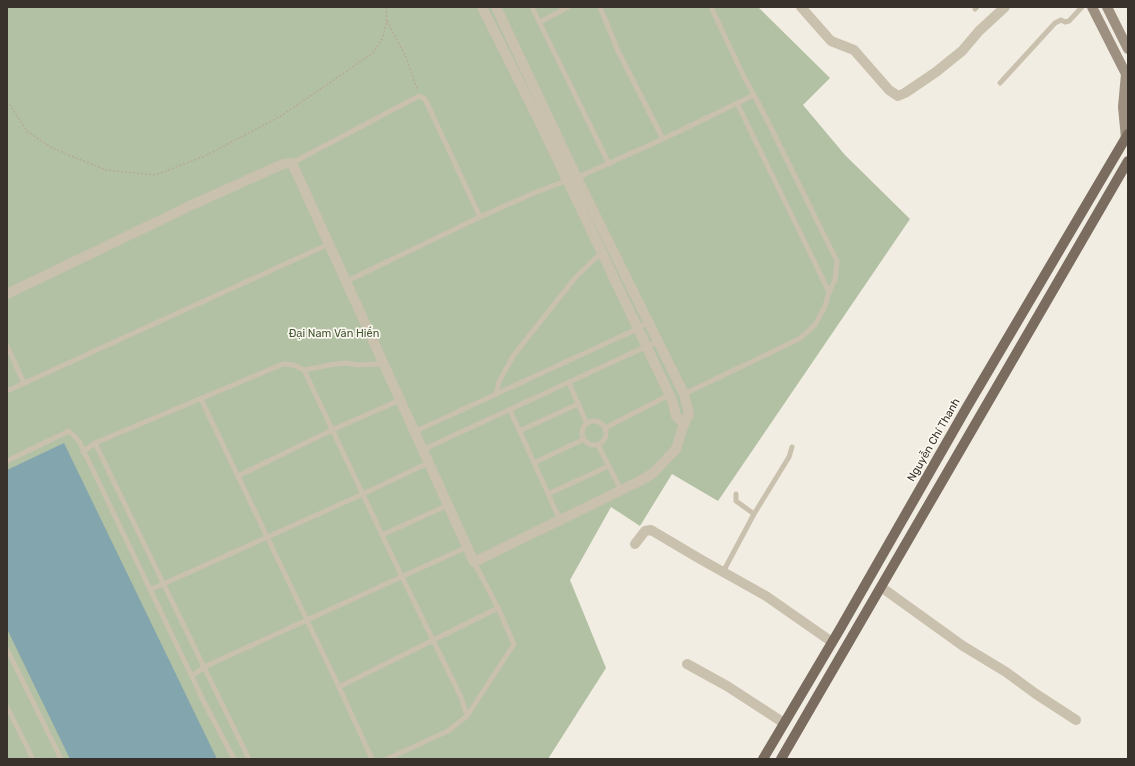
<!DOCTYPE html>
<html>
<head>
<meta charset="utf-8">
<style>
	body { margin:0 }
	#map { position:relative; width:1135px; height:766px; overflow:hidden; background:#f2ede2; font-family:Rubik,sans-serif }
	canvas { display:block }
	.frame { position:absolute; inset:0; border:8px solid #39322c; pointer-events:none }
</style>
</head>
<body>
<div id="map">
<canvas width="1135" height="766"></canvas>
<div class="frame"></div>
</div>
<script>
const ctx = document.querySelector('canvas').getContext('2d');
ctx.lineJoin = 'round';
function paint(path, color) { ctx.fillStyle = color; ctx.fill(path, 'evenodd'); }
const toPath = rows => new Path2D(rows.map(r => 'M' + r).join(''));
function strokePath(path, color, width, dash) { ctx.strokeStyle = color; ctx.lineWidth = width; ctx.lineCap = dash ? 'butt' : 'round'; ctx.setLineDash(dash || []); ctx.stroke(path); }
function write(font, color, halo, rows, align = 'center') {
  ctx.font = font + ' Rubik,sans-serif'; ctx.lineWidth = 3.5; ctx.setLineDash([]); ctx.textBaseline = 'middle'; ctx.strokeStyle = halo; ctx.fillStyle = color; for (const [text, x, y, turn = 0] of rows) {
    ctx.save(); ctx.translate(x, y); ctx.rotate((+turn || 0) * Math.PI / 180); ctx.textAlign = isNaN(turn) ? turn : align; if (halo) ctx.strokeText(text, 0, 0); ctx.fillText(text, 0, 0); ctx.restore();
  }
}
const green = toPath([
	[7,7,758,7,830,78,803,105,845,155,910,219,718,501,672,474,640,526,611,507,570,580,606,668,548,759,7,759]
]);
const water = toPath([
	[64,443,217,759,70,759,7,629,7,470]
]);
const path = toPath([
	[387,21,406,57,417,89],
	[7,101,27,131,52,148,106,170,155,175,205,156,281,116,373,53,382,39,387,21,386,7]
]);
const lane = toPath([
	[532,7,609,164],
	[600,7,618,51,663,139],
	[711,7,744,77,754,95],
	[975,9,977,7],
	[540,22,568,7],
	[1000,83,1055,23,1061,20,1065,22,1069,21,1082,7],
	[737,103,829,292],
	[292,163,419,96,425,99,480,217],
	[576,178,663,139,754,95,768,122,837,261,835,280,829,292,825,306,815,325,799,339,684,394],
	[345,282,480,217,534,193,568,180],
	[7,346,24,383],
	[304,370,402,577,461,697,467,716],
	[569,383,587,424],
	[7,391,329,244],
	[496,395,499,382,513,356,575,278,601,253],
	[201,399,339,687,372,759],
	[510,410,560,520],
	'582 433a12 12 0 1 1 24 0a12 12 0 1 1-24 0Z',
	[605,428,669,395],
	[519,431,578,404],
	[414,432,637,329,649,321],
	[95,443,204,667,192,676],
	[598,445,621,490],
	[422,450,658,341],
	[83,452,95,443,283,364,294,365,304,370,335,364,347,363,358,365,384,364],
	[7,461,69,431,79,441,205,704,234,759],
	[534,463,584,439],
	[238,476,332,430,400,400],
	[548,494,609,466],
	[736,494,736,501,754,514],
	[382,535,448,505],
	[723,572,754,514,789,457,792,447],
	[150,590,363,494,428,463],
	[7,649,61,759],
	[339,687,498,608],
	[7,707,33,759],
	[249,759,204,667,467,547],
	[387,759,448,731,467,716,514,644,498,608,474,562]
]);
const street = toPath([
	[482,7,539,121,672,400,676,416,684,424],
	[801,7,831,41,854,50,889,90,898,96,905,93,936,72,962,51,979,31,1005,7],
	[7,294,196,203,283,164,292,163,474,562,642,480,653,473,676,449,684,424,689,414,684,394,577,178,496,7],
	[635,544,645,531,651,530,700,559,766,596,832,642],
	[881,587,963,646,1006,672,1036,694,1076,720],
	[687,664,727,686,784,723]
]);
const secondary = toPath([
	[1092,7,1128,78],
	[1107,7,1128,49],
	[1126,138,1123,107,1126,74]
]);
const primary = toPath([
	[763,759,840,629,967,407,1128,134],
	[781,759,1128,161]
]);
const parkNames = [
	["Đại Nam Văn Hiến",334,334]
];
const streetNames = [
	["Nguyễn Chí Thanh",934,440,-60]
];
paint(green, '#b2c1a3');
paint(water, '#83a5ae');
strokePath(path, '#b6aa99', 1.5, [2, 2]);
strokePath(lane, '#cac0ae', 5);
strokePath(street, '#cac0ae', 10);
strokePath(secondary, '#9e9080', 10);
strokePath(primary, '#7a6c5f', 10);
write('11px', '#435631', '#faf7ef', parkNames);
write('11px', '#39322c', '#faf7ef', streetNames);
</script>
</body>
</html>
